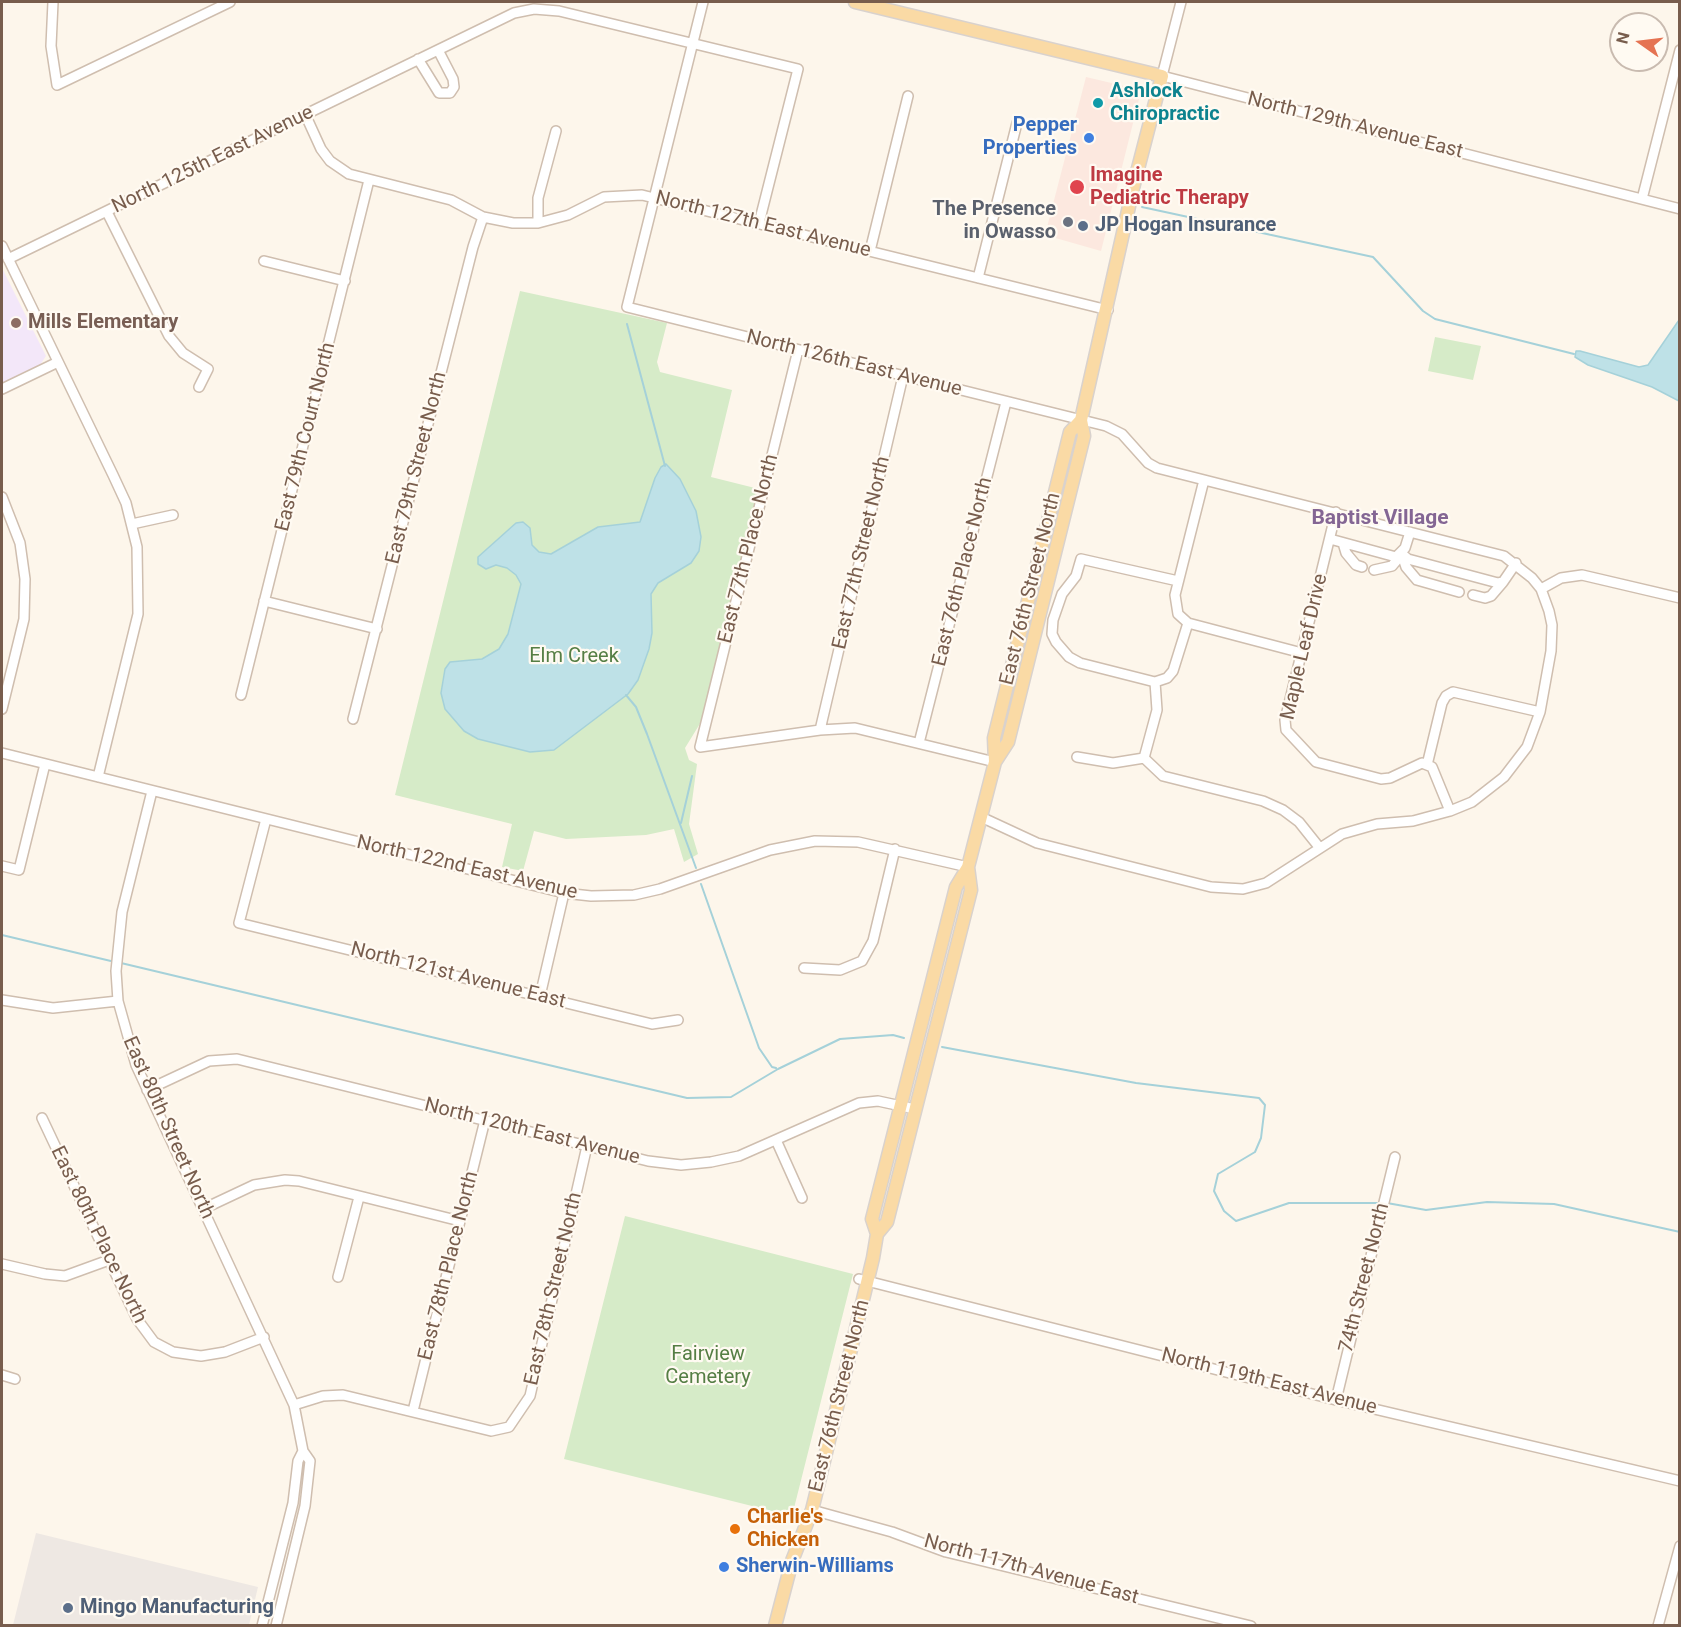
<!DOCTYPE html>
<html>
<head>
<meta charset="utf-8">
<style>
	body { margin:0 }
	#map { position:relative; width:1681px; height:1627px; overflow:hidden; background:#fdf6eb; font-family:Roboto,sans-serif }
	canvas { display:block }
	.frame { position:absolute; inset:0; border:3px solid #785d4d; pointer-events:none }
	.north { position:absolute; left:1609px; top:12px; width:60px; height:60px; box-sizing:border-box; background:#fffaf2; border:2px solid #c9bbb0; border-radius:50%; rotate:284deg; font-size:16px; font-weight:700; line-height:24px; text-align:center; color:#785d4d }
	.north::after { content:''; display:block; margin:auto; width:21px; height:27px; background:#e57352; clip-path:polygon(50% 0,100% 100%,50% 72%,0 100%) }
</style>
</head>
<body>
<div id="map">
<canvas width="1681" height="1627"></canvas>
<div class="frame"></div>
<div class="north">N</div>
</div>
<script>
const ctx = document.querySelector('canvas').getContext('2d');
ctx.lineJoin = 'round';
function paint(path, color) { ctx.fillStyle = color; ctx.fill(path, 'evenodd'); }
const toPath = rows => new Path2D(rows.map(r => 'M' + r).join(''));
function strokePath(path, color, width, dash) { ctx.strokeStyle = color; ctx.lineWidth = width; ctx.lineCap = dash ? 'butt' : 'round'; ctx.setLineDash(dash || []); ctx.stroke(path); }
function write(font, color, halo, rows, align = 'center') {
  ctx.font = font + ' Roboto,sans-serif'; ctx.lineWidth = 4.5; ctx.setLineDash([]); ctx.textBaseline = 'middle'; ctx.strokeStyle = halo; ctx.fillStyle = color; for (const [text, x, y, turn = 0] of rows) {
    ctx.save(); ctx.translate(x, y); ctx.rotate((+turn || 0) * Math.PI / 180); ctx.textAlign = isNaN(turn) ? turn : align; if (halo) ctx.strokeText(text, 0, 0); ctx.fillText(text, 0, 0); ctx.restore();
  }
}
const commercial = toPath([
	[1086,77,1137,89,1140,95,1101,251,1045,235]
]);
const industrial = toPath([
	[36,1533,258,1587,249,1625,13,1625]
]);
const education = toPath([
	[2,268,46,356,40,365,2,384]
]);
const green = toPath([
	[520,291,667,323,657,362,660,372,732,390,711,477,759,489,701,722,685,748,689,760,697,764,689,824,698,854,684,862,674,829,646,835,566,839,534,831,523,871,502,867,512,824,395,795],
	[1435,337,1481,346,1473,380,1428,371],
	[625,1216,853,1274,792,1516,564,1459]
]);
const water = toPath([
	[1679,320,1679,401,1652,387,1588,365,1575,357,1576,351,1580,351,1639,367,1648,365,1679,320],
	[666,464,680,479,696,511,701,537,699,551,691,563,658,583,651,594,652,633,649,649,638,680,628,694,554,750,530,752,478,739,464,731,445,709,441,693,445,669,450,662,482,659,499,649,508,634,521,584,516,575,507,568,496,565,486,569,478,564,478,557,516,523,523,522,530,528,532,545,539,552,551,554,598,527,640,522,655,478,661,467,666,464]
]);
const stream = toPath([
	[1142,207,1373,257,1423,311,1435,319,1574,354],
	[627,324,665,466],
	[626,695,636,707,647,734,696,868],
	[681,823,692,776],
	[701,884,759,1048,772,1067,776,1068],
	[2,935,115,962],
	[121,963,687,1098,731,1097,778,1069,840,1039,893,1035,904,1038],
	[942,1047,1136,1083,1259,1098,1265,1105,1261,1138,1255,1152,1218,1174,1214,1191,1224,1211,1236,1221,1289,1203,1382,1203],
	[1387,1203,1426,1210,1487,1202,1554,1204,1680,1232]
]);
const minor = toPath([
	[53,2,51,46,57,85,230,2],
	[703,2,627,307,1106,426,1122,434,1148,463,1157,468,1504,556,1532,578,1541,589,1549,611,1552,625,1551,651,1540,712,1527,747,1504,777,1472,802,1450,811,1413,821,1377,824,1342,834,1266,883,1243,889,1211,887,1037,843,981,817],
	[1181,2,1162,76,1680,209],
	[418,59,439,93,450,93,454,87,453,79,438,50],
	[305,114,321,149,330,161,349,174,451,200,483,217,513,223,538,223,568,215,604,197,642,195,1108,310],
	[1642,199,1680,50],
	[107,212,169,336,183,353,208,369,199,387],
	[538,223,538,198,556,131],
	[2,246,113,475,126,503,137,547,138,614,98,777],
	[870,251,908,96],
	[8,259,514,13,534,9,559,11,798,69,759,223],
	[264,261,345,281],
	[978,278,1017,123],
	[798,350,700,747,820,730,855,728,995,762],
	[2,389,58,362],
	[2,497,20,543,25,579,24,619,2,709],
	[1336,512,1285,720,1286,730,1316,762,1381,779,1390,778,1422,763,1432,767,1450,811],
	[132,524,173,515],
	[1330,539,1396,557,1405,548,1410,532],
	[1343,543,1346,553,1356,565,1362,567],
	[1402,555,1406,567,1417,580,1459,592],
	[1374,570,1392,566,1402,554,1408,559,1498,583,1503,582,1516,563],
	[1541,589,1561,578,1582,575,1680,598],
	[1473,595,1485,598,1491,596,1503,582],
	[264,601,377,629],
	[1188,623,1302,653],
	[1155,682,1080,663,1069,657,1056,642,1052,634,1053,620,1062,594,1076,576,1081,559,1178,581],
	[241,695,369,180],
	[353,719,473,247,483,217],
	[820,730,903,376],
	[919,743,1006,402],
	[2,753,564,893,591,896,634,895,660,889,770,850,815,841,858,842,968,867],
	[1077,757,1113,763,1144,758,1163,776,1263,801,1283,810,1299,822,1319,847],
	[1144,758,1157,710,1155,682,1167,678,1173,671,1188,623,1178,614,1175,595,1204,480],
	[1427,765,1442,703,1446,696,1453,692,1540,712],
	[152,791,122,912,116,971,118,1001,136,1065,294,1405,303,1451,310,1461,305,1506,276,1626],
	[266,819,239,923,652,1024,678,1020],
	[2,866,19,870,45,764],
	[804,968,840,970,862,961,873,941,895,849],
	[540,996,564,893],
	[2,1000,53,1008,118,1001],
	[147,1090,209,1061,237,1059,648,1161,681,1165,711,1162,739,1156,859,1103,878,1101,915,1109],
	[42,1118,137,1319,154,1342,173,1352,201,1356,225,1352,264,1337],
	[776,1140,802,1198],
	[203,1209,254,1185,285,1180,299,1181,460,1221],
	[2,1264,45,1274,65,1276,109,1260],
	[338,1277,359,1197],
	[859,1279,1336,1400,1680,1481],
	[2,1375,15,1379],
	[1336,1400,1395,1157],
	[294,1405,323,1396,343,1395,491,1431,509,1427,530,1396,587,1146],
	[413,1411,485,1120],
	[812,1510,892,1532,946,1552,1251,1626],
	[262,1626,293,1503,298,1461,303,1451],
	[1658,1626,1680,1546]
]);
const major = toPath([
	[855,2,1162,76,1134,184,1081,420,1084,436,1008,742,995,762],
	[877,1234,887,1222,971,890,968,867],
	[775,1626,792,1561,812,1510,824,1461,873,1258,877,1234,872,1219,956,887,968,867,995,762,994,738,1070,432,1081,420]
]);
const markers = [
	[1098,103,6,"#0f9aa8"],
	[1089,138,6,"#3f7fe0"],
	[1077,187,8,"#e0444e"],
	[1068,222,6,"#6b7280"],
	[1083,226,6,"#5c6f8a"],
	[16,323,6,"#8d6e63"],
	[735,1529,6,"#e8710a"],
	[724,1567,6,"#3f7fe0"],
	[68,1608,6,"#5c6f8a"]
];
const cultureNames = [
	["Ashlock",1110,92],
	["Chiropractic",1110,115]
];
const shopNames = [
	["Pepper",1077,126],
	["Properties",1077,149],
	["Sherwin-Williams",736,1567,"left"]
];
const streetNames = [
	["North 129th Avenue East",1355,126,14],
	["North 125th East Avenue",213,160,-26],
	["North 127th East Avenue",763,225,14],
	["North 126th East Avenue",854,364,14],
	["East 79th Court North",306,437,-76],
	["East 79th Street North",417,468,-76],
	["East 77th Place North",749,549,-76],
	["East 77th Street North",862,553,-77],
	["East 76th Place North",963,572,-76],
	["East 76th Street North",1031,589,-76],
	["Maple Leaf Drive",1305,647,-77],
	["North 122nd East Avenue",467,868,13],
	["North 121st Avenue East",458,976,14],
	["East 80th Street North",168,1128,66],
	["North 120th East Avenue",532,1132,14],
	["East 80th Place North",98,1235,64],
	["East 78th Place North",449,1266,-76],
	["74th Street North",1365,1278,-76],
	["East 78th Street North",554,1289,-77],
	["North 119th East Avenue",1269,1382,14],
	["East 76th Street North",840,1396,-76],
	["North 117th Avenue East",1031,1570,15]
];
const healthNames = [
	["Imagine",1090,176],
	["Pediatric Therapy",1090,199]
];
const worshipNames = [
	["The Presence",1056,210],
	["in Owasso",1056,233]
];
const serviceNames = [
	["JP Hogan Insurance",1095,226],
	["Mingo Manufacturing",80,1608]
];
const educationNames = [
	["Mills Elementary",28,323]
];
const parkNames = [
	["Elm Creek",574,657],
	["Fairview",708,1355],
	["Cemetery",708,1378]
];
const foodNames = [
	["Charlie's",747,1518],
	["Chicken",747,1541]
];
const neighbourhoodNames = [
	["Baptist Village",1380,519]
];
paint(commercial, '#fce8df');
paint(industrial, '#eee8e3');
paint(education, '#f3e7f9');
paint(green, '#d6ebc8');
paint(water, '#bee1e7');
strokePath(water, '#a5d1d9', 1.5);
strokePath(stream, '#a5d1d9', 2);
strokePath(minor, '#cfbeaf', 12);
strokePath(major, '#d9d2cd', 15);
strokePath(minor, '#fff', 9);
strokePath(major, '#fadaa5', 12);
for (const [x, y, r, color] of markers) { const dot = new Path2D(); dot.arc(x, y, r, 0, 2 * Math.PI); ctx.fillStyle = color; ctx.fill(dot); strokePath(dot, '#fffaf2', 2); }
write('bold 20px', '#0d838f', '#fffaf2', cultureNames, 'left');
write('bold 20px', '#366cbe', '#fffaf2', shopNames, 'right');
write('20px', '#785d4d', '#fffaf2', streetNames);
write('bold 20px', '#be3a42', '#fffaf2', healthNames, 'left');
write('bold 20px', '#5b616d', '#fffaf2', worshipNames, 'right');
write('bold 20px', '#4e5e75', '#fffaf2', serviceNames, 'left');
write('bold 20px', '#785e54', '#fffaf2', educationNames, 'left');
write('20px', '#557e44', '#fffaf2', parkNames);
write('bold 20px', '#c56008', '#fffaf2', foodNames, 'left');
write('bold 21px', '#846694', '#fffaf2', neighbourhoodNames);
</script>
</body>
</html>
